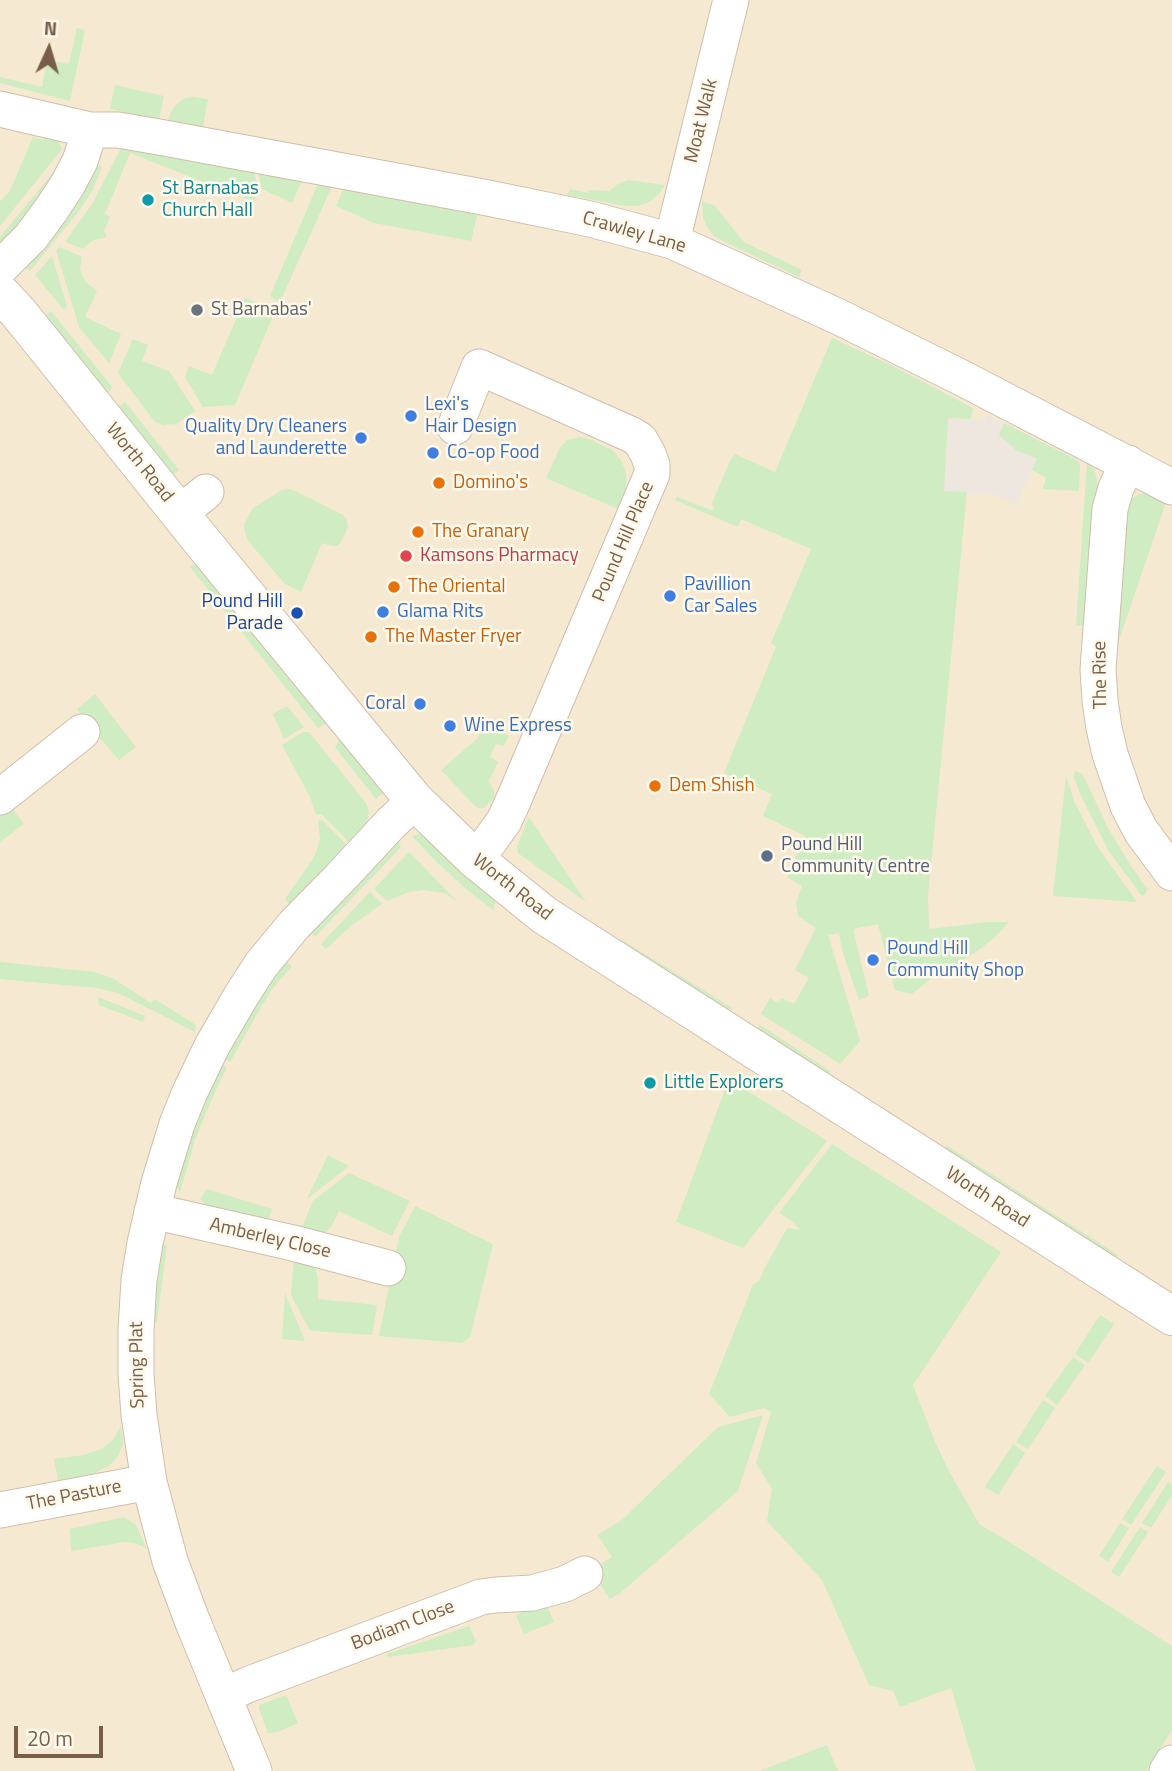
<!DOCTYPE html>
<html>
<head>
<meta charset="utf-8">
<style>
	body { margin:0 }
	#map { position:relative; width:1172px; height:1771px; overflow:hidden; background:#fdf6e5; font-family:"Titillium Web",sans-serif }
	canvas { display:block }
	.north { position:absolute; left:14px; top:14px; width:70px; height:70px; -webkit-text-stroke:5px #fff9ec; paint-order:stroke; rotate:4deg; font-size:19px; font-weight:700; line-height:28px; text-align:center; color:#785e48 }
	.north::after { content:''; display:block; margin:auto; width:24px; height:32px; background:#785e48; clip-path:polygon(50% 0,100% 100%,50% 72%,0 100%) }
	.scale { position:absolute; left:14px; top:1726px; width:89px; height:32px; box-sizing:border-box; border:4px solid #785e48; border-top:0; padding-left:9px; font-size:21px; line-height:24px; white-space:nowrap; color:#785e48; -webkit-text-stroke:5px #fff9ec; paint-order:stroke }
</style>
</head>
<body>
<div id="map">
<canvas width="1172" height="1771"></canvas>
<div class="north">N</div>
<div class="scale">20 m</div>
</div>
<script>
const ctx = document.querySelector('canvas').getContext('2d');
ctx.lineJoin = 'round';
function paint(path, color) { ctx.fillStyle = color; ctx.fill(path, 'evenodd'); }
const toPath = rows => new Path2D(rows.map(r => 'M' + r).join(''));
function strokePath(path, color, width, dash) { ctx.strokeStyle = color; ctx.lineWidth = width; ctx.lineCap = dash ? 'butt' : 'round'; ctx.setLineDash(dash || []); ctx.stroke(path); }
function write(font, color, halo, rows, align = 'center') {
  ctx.font = font + ' "Titillium Web",sans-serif'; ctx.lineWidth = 5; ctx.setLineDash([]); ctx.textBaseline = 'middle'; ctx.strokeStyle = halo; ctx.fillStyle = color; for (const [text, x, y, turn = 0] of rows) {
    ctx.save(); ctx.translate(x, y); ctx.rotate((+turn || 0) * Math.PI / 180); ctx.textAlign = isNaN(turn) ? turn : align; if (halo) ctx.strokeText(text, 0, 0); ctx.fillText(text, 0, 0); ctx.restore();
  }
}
const residential = toPath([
	[0,0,1172,0,1172,1771,0,1771]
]);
const industrial = toPath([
	[987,415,1004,423,999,435,1016,450,1037,459,1016,504,995,494,944,491,948,418,971,419,985,422]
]);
const green = toPath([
	[77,28,85,30,70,101,0,83,0,77,42,87,47,60,69,64],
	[115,85,164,96,159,120,110,109],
	[193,97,208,99,203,127,168,121,170,114,176,105,183,99],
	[45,135,58,141,62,149,0,226,0,201,10,191,33,137,44,140],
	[121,148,254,169,258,191,254,202,130,153,105,214,110,217,104,231,107,237,93,240,83,249,65,242,92,204],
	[62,162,31,217,0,243,0,237],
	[93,162,102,167,92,191,79,211,30,271,22,264],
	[257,169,303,178,292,203,262,189],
	[628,180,665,185,658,195,649,202,638,206,626,206,567,195,570,189,588,193,589,190,609,191,618,184],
	[319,181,333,184,280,302,270,296],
	[345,185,473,208,477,216,471,241,374,223,336,206],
	[702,202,714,205,744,242,802,270,799,277,727,243,714,236,707,227,703,218],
	[60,247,82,257,80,269,83,278,88,284,97,291,85,317,121,334,109,363,79,327,56,250],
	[52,256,67,306,64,310,35,275],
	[245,298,276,309,235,405,203,407,185,377,189,366,212,375],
	[51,311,113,388,104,395,42,319],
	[832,338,893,366,973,408,971,419,948,418,944,491,967,492,928,896,929,929,987,922,1009,922,993,939,973,954,929,980,912,994,895,990,878,924,853,929,869,996,859,1000,842,950,839,933,828,935,860,1041,840,1064,761,1014,770,998,778,1003,782,998,794,1004,809,978,795,970,816,928,798,916,796,903,802,886,787,877,805,836,763,816,772,794,724,773,776,647,771,643,811,549,741,519,738,527,675,500,677,497,714,511,712,503,730,461,735,454,775,472],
	[133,339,148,345,142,361,169,371,195,411,176,424,163,425,155,422,118,373],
	[125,402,179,470,173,475,116,408],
	[1004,423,1077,460,1080,464,1079,491,1042,489,1047,478,1032,470,1037,459,1016,450,999,435],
	[580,437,592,440,612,450,621,460,625,470,627,481,624,494,618,509,546,478,561,446,568,440],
	[1087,463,1094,469,1097,479,1097,490,1085,626,1076,626],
	[289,489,296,491,343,515,347,521,348,527,341,542,337,546,331,546,322,543,301,592,285,584,249,542,245,533,244,524,253,508,282,490],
	[1152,492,1167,499,1111,664,1116,541,1129,500,1139,494],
	[200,561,328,722,318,728,190,567],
	[95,694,136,747,119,760,99,737,94,740,81,715,77,709],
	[287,706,304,727,284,739,273,714],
	[484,725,509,736,504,746,496,744,490,757,498,762,489,781,494,791,494,798,484,808,477,808,441,770,478,738],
	[303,732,309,732,366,803,369,811,368,818,365,825,349,842,321,814,316,815,310,797,282,745],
	[341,737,382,787,383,793,376,799,335,747],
	[1076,771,1083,775,1108,828,1131,866,1147,889,1145,895,1141,895,1108,850,1082,798,1073,775],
	[1066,776,1074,801,1097,846,1137,902,1053,896],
	[10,806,24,824,0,842,0,809],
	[529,817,574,884,586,902,518,853,517,846],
	[322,820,347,845,290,905,285,899,312,860,317,850,320,839,318,821],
	[420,834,426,835,497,897,493,910,466,889,436,861,413,837,415,835],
	[398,840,401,845,399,849,315,937,308,930],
	[409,852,458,902,445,893,423,890,409,892,387,901,374,889],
	[370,892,382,904,352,925,326,949,321,944],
	[619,938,734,1009,718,1010,630,956],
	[283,959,292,966,273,988,261,1007,230,1062,220,1056],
	[0,962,95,972,114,979,151,1003,155,999,196,1025,195,1032,118,993,97,988,0,979],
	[98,997,145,1016,143,1022,99,1005],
	[759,1024,830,1071,826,1078,758,1033],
	[217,1062,227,1067,210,1103,195,1140,180,1192,176,1185,185,1136],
	[729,1079,827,1141,743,1248,676,1222],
	[832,1144,1001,1252,913,1385,935,1442,949,1471,979,1524,1008,1541,1172,1646,1172,1730,1146,1771,976,1771,951,1688,900,1707,893,1691,869,1685,822,1580,767,1521,772,1489,756,1463,771,1412,764,1408,730,1417,709,1394,753,1285,759,1281,764,1269,787,1228,800,1230,792,1221,779,1213],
	[946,1145,1118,1255,1113,1260,944,1156],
	[328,1155,349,1166,307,1199,317,1178],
	[349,1173,410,1201,392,1236,339,1211,331,1227,325,1232,317,1235,300,1232,313,1201],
	[207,1189,272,1209,268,1221,208,1207,200,1199],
	[415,1206,493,1244,470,1337,462,1343,379,1336,399,1237],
	[157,1244,167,1245,157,1322,147,1321],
	[294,1257,311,1263,316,1270,318,1279,318,1299,377,1305,372,1335,313,1331,309,1329,291,1295],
	[285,1293,305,1341,282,1339],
	[1100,1315,1114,1324,1088,1363,1075,1354],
	[1073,1357,1085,1365,1057,1405,1045,1396],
	[1043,1400,1055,1408,1028,1449,1016,1442],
	[763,1415,738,1491,620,1593,610,1599,591,1571,612,1557,598,1535,623,1519,718,1427],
	[121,1426,123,1444,118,1456,109,1466,97,1472,83,1477,58,1480,54,1459,84,1455,101,1449,113,1440],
	[1013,1444,1025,1453,998,1495,985,1487],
	[1157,1466,1166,1472,1131,1525,1122,1519],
	[1168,1482,1172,1484,1172,1495,1151,1528,1142,1523],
	[124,1517,136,1525,147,1549,135,1543,125,1542,71,1551,70,1529],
	[1120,1523,1129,1528,1108,1562,1099,1556],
	[1140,1527,1148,1532,1119,1577,1111,1572],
	[546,1603,554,1622,524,1634,516,1615],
	[469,1626,476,1641,473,1645,388,1657,387,1654],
	[286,1695,298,1723,278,1732,268,1733,259,1709,259,1705],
	[827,1745,838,1771,759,1771]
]);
const minor = toPath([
	[0,109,90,130,118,130,159,137,488,198,590,219,672,241,839,317,960,377,1172,487],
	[672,241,731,0],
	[0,268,31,237,51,210,68,184,80,161,90,130],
	[455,427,479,367,632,435,640,440,648,454,652,465,652,474,514,799,504,821,476,860],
	[1128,463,1116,488,1110,509,1098,669,1100,700,1104,728,1110,754,1128,806,1141,831,1172,873],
	[180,513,206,492],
	[0,797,82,732],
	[152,1211,293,1243,388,1268],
	[0,1510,149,1482],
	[224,1696,247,1685,481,1597,496,1595,532,1593,565,1584,585,1574],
	[254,1771,192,1620,170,1561,149,1482,139,1415,136,1374,136,1330,139,1280,145,1243,159,1183,177,1124,189,1094,212,1046,241,996,261,965,294,925,340,878,391,823,415,801],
	[1167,1771,1172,1763]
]);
const tertiary = toPath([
	[0,293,17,311,47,348,200,539,415,801,476,860,544,915,1172,1316]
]);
const markers = [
	[148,200,7,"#0f9aa8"],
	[197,310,7,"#6b7280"],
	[411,416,7,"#3f7fe0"],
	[361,438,7,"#3f7fe0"],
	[433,453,7,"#3f7fe0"],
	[439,483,7,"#e8710a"],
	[418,532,7,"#e8710a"],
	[406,556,7,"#e0444e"],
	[394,587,7,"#e8710a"],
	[670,596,7,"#3f7fe0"],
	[383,612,7,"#3f7fe0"],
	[297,613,7,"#1a4fb4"],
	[371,637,7,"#e8710a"],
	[420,704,7,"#3f7fe0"],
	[450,726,7,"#3f7fe0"],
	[655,786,7,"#e8710a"],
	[767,856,7,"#5c6f8a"],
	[873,960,7,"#3f7fe0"],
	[650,1083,7,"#0f9aa8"]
];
const streetNames = [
	["Moat Walk",702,121,-76],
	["Crawley Lane",634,233,16],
	["Worth Road",139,463,51],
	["Pound Hill Place",624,542,-67],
	["The Rise",1101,675,-91],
	["Worth Road",512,888,38],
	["Worth Road",987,1198,33],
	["Amberley Close",270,1239,13],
	["Spring Plat",138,1365,-91],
	["The Pasture",74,1496,-11],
	["Bodiam Close",403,1626,-21]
];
const cultureNames = [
	["St Barnabas",162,189],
	["Church Hall",162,211],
	["Little Explorers",664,1083]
];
const worshipNames = [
	["St Barnabas'",211,310]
];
const shopNames = [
	["Lexi's",425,405],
	["Hair Design",425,427],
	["Quality Dry Cleaners",347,427,"right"],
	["and Launderette",347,449,"right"],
	["Co-op Food",447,453],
	["Pavillion",684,585],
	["Car Sales",684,607],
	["Glama Rits",397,612],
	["Coral",406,704,"right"],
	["Wine Express",464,726],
	["Pound Hill",887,949],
	["Community Shop",887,971]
];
const foodNames = [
	["Domino's",453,483],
	["The Granary",432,532],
	["The Oriental",408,587],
	["The Master Fryer",385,637],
	["Dem Shish",669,786]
];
const healthNames = [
	["Kamsons Pharmacy",420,556]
];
const transitNames = [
	["Pound Hill",283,602],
	["Parade",283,624]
];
const serviceNames = [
	["Pound Hill",781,845],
	["Community Centre",781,867]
];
paint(residential, '#f6e9d2');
paint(industrial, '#ede7df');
paint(green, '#cfecc2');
strokePath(minor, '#d0beaa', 37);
strokePath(tertiary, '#d0beaa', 40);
strokePath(minor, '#fff', 35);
strokePath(tertiary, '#fff', 38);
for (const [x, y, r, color] of markers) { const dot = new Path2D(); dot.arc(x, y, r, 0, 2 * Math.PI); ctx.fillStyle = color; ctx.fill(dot); strokePath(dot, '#fff9ec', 2.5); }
write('19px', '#785e48', '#fff9ec', streetNames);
write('19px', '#0d838f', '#fff9ec', cultureNames, 'left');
write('19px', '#5b616d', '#fff9ec', worshipNames, 'left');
write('19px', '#366cbe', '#fff9ec', shopNames, 'left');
write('19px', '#c56008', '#fff9ec', foodNames, 'left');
write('19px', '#be3a42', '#fff9ec', healthNames, 'left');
write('19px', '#164399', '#fff9ec', transitNames, 'right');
write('19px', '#4e5e75', '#fff9ec', serviceNames, 'left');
</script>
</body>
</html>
